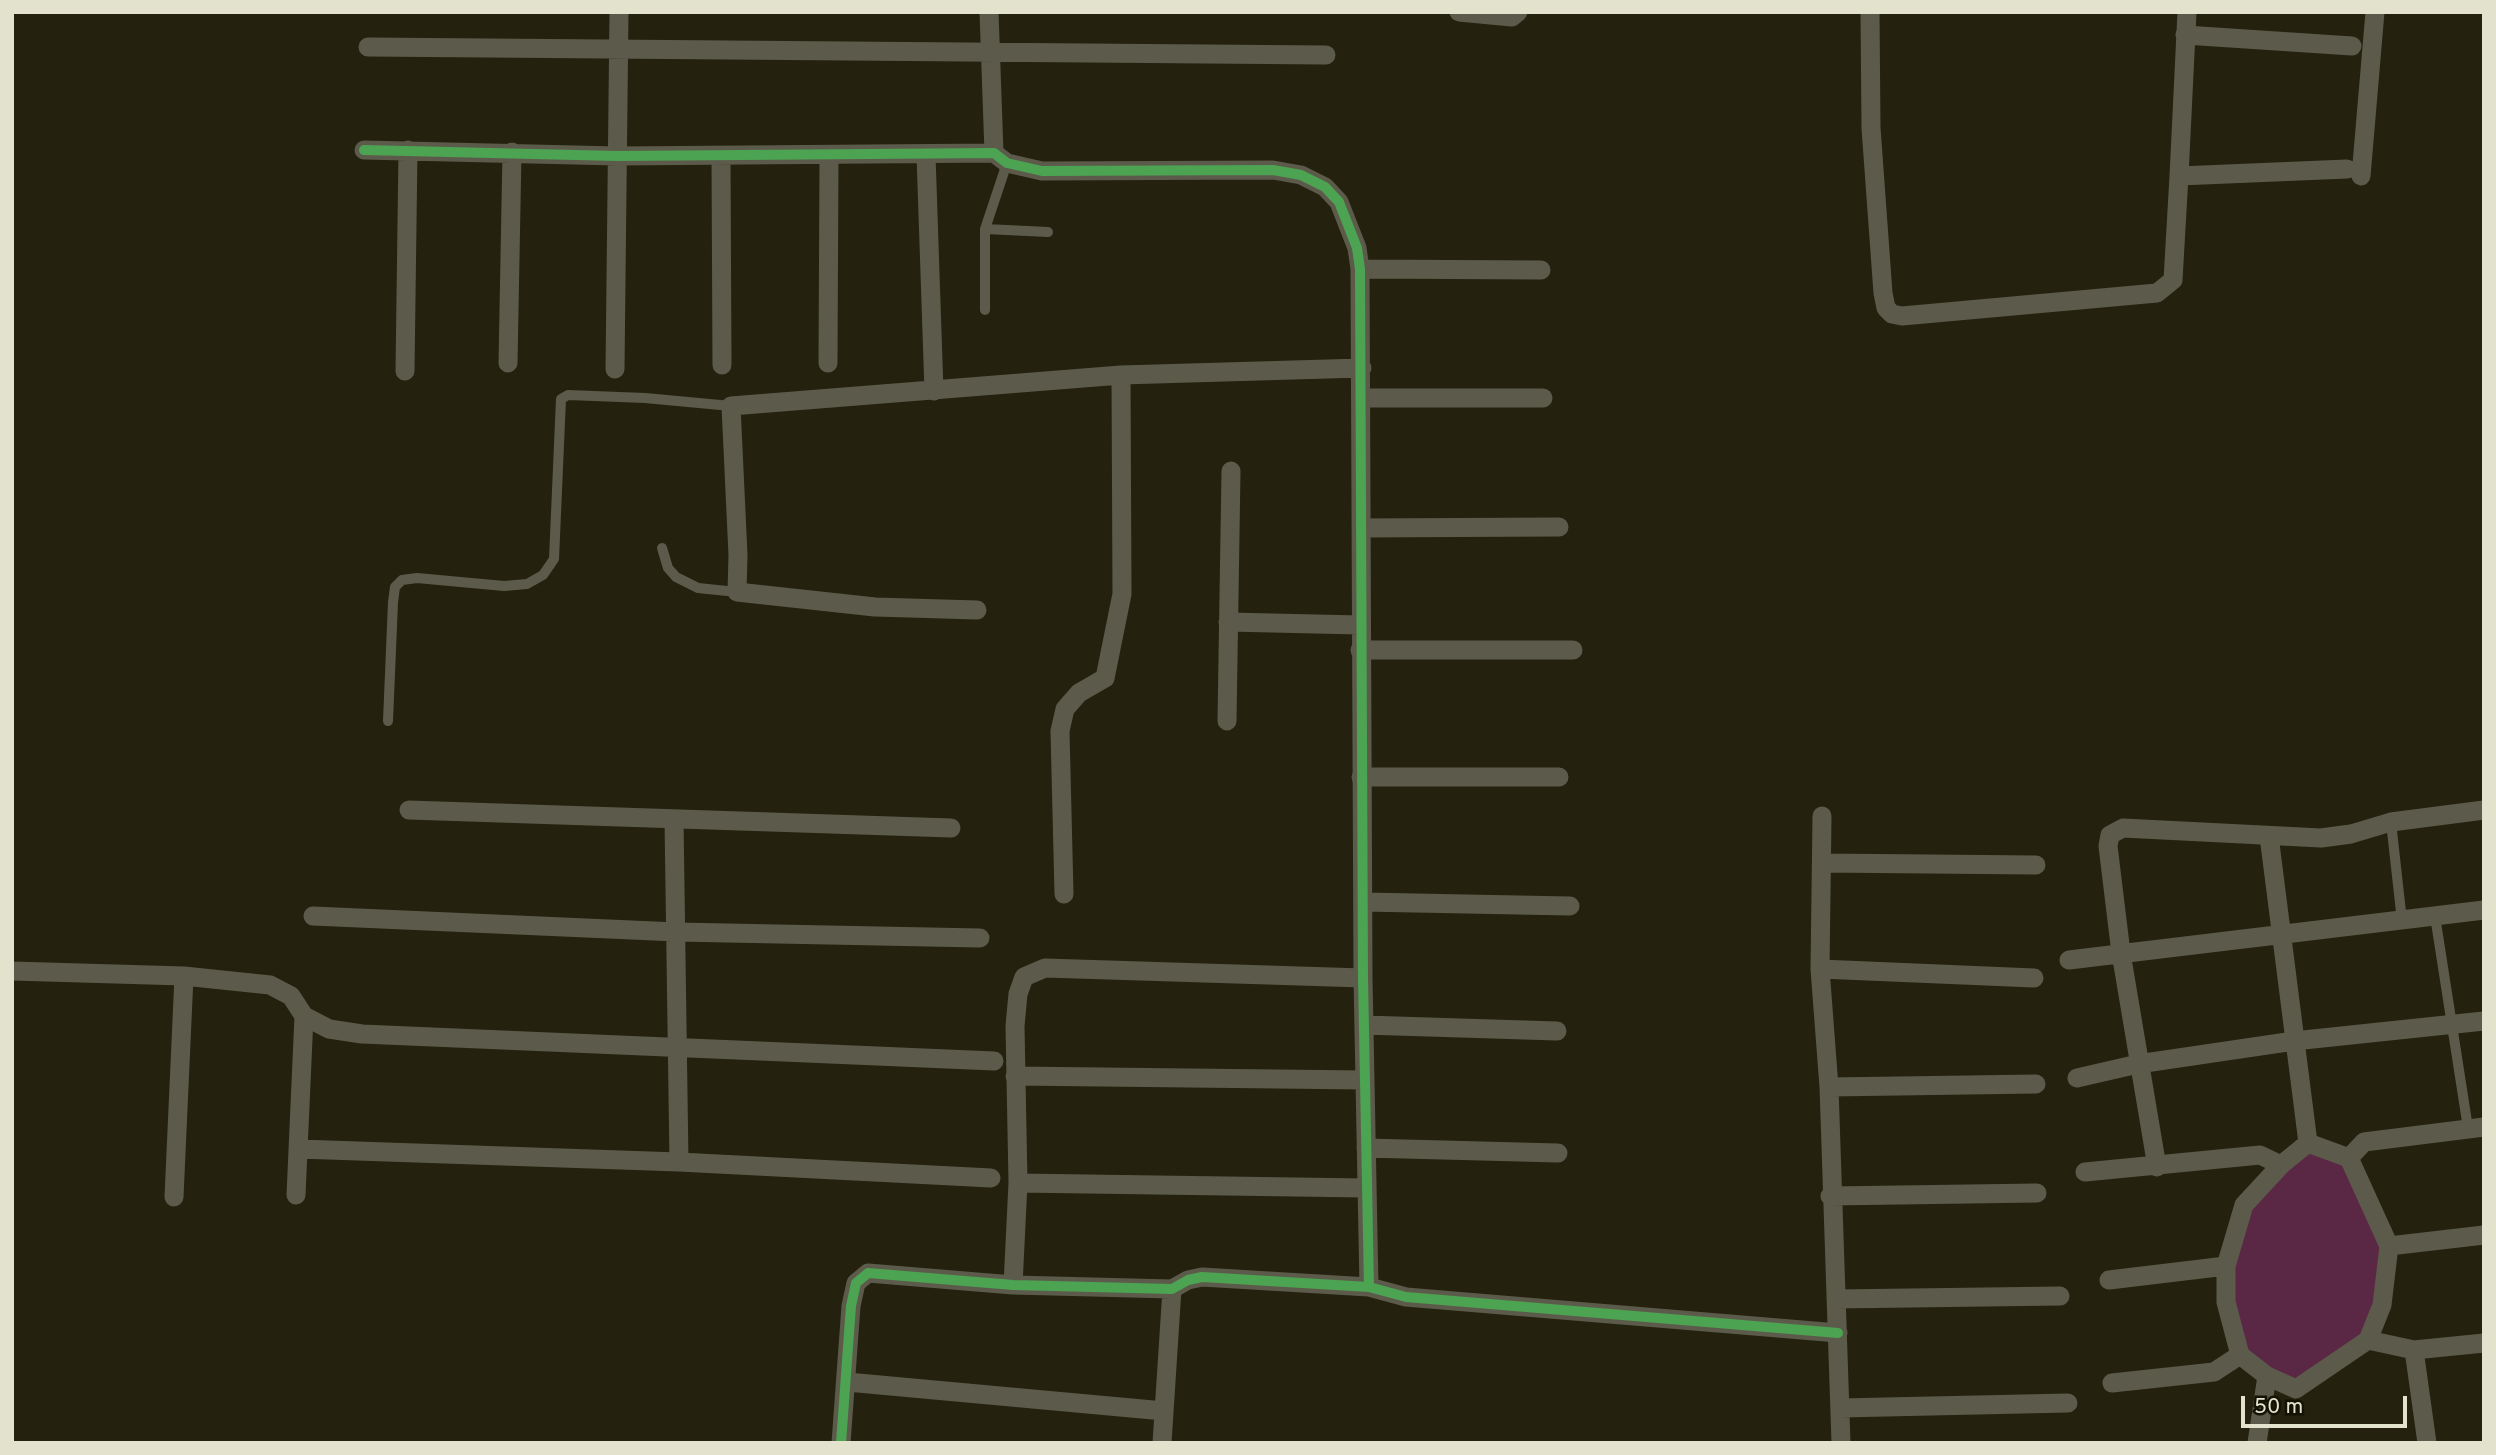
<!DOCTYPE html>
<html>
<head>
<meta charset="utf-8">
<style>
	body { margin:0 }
	#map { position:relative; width:2496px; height:1455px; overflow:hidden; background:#24220e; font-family:Overpass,sans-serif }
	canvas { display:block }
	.frame { position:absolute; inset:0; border:14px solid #e3e2cd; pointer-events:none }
	.scale { position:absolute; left:2241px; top:1396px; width:166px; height:32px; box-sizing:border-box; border:4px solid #e3e2cd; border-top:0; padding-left:9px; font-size:21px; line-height:24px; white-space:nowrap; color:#e3e2cd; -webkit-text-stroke:5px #141204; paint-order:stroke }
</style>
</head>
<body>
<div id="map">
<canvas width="2496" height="1455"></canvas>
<div class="frame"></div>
<div class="scale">50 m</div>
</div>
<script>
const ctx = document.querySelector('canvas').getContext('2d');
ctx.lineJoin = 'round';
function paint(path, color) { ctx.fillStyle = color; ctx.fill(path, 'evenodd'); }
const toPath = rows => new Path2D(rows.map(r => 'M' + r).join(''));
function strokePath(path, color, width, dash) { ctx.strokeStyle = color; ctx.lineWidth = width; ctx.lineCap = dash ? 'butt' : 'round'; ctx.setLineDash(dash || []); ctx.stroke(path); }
const green = toPath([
	[2308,1143,2349,1158,2389,1246,2368,1340,2296,1389,2240,1355,2226,1266,2244,1205]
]);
const service = toPath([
	[985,229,1048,232],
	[985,310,985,229,1007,163],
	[662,548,668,568,676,577,698,588,737,592],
	[388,721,393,602,395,587,402,580,417,578,504,586,527,584,543,575,554,559,561,399,568,395,645,398,731,406],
	[2391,822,2402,921],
	[2435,916,2468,1128]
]);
const minor = toPath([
	[989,12,994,153],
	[1459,12,1512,17,1518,12],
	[1870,12,1871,128,1883,293,1886,308,1892,314,1902,316,2157,293,2173,280,2179,176],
	[2187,12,2179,176,2347,169],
	[2185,35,2352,46],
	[368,47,1326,55],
	[364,150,617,156,994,153,1007,163,1042,171,1273,170,1301,175,1325,187,1339,202,1357,248,1360,269,1363,978,1369,1287],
	[926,155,934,391],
	[721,156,722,365],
	[2361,176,2375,12],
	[1360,269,1541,270],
	[508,363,512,152],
	[828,363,829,156],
	[615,369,619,12],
	[405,371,408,150],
	[1361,398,1543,398],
	[1361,528,1559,527],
	[977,610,875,607,737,592,738,555,731,406,1121,375,1362,368],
	[1228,622,1360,625],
	[1360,650,1573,650],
	[1227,721,1231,471],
	[1361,777,1559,777],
	[409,810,951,828],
	[1822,816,1820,969,1829,1087,1841,1443],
	[674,819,679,1162],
	[2269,836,2308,1143],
	[1822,863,2036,865],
	[1064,894,1060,731,1065,709,1079,693,1105,678,1122,594,1121,375],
	[1363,902,1570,906],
	[313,916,677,932,980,938],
	[2069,960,2484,910],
	[1820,969,2034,978],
	[12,971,184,976,270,985,291,996,304,1016,329,1029,362,1034,994,1061],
	[1364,1025,1557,1031],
	[1015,1076,1364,1080],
	[2077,1078,2138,1064,2294,1041,2484,1021],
	[1829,1087,2036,1084],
	[2308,1143,2349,1158,2389,1246,2382,1305,2368,1340,2296,1389,2267,1376,2240,1355,2226,1302,2226,1266,2244,1205,2281,1165,2308,1143],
	[1366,1148,1558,1153],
	[299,1149,679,1162,991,1178],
	[2349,1158,2364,1142,2484,1127],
	[2157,1167,2121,953,2108,846,2110,835,2123,828,2321,838,2351,834,2391,822,2484,810],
	[2085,1172,2260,1155,2281,1165],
	[1018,1183,1365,1188],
	[296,1195,304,1016],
	[1830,1196,2037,1193],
	[174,1197,184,976],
	[2389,1246,2484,1235],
	[2109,1280,2226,1266],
	[1013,1285,1018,1183,1015,1026,1018,994,1024,977,1045,968,1363,978],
	[1836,1299,2060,1296],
	[2368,1340,2414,1350,2484,1343],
	[2414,1350,2427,1443],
	[847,1382,1164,1411],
	[2112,1383,2214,1372,2240,1355],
	[1840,1408,2068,1403],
	[841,1443,851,1306,856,1283,868,1273,1013,1285,1172,1289,1188,1280,1202,1277,1369,1287,1406,1297,1838,1333],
	[1162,1443,1172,1289],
	[2257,1443,2267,1376]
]);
const cycleway = toPath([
	[364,150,617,156,994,153,1007,163,1042,171,1273,170,1301,175,1325,187,1339,202,1357,248,1360,269,1363,978,1369,1287],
	[841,1443,851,1306,856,1283,868,1273,1013,1285,1172,1289,1188,1280,1202,1277,1369,1287,1406,1297,1838,1333]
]);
paint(green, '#5a2745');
strokePath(service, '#5c5b4b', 10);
strokePath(minor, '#5c5b4b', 19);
strokePath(cycleway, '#4ca352', 10);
</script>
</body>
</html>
